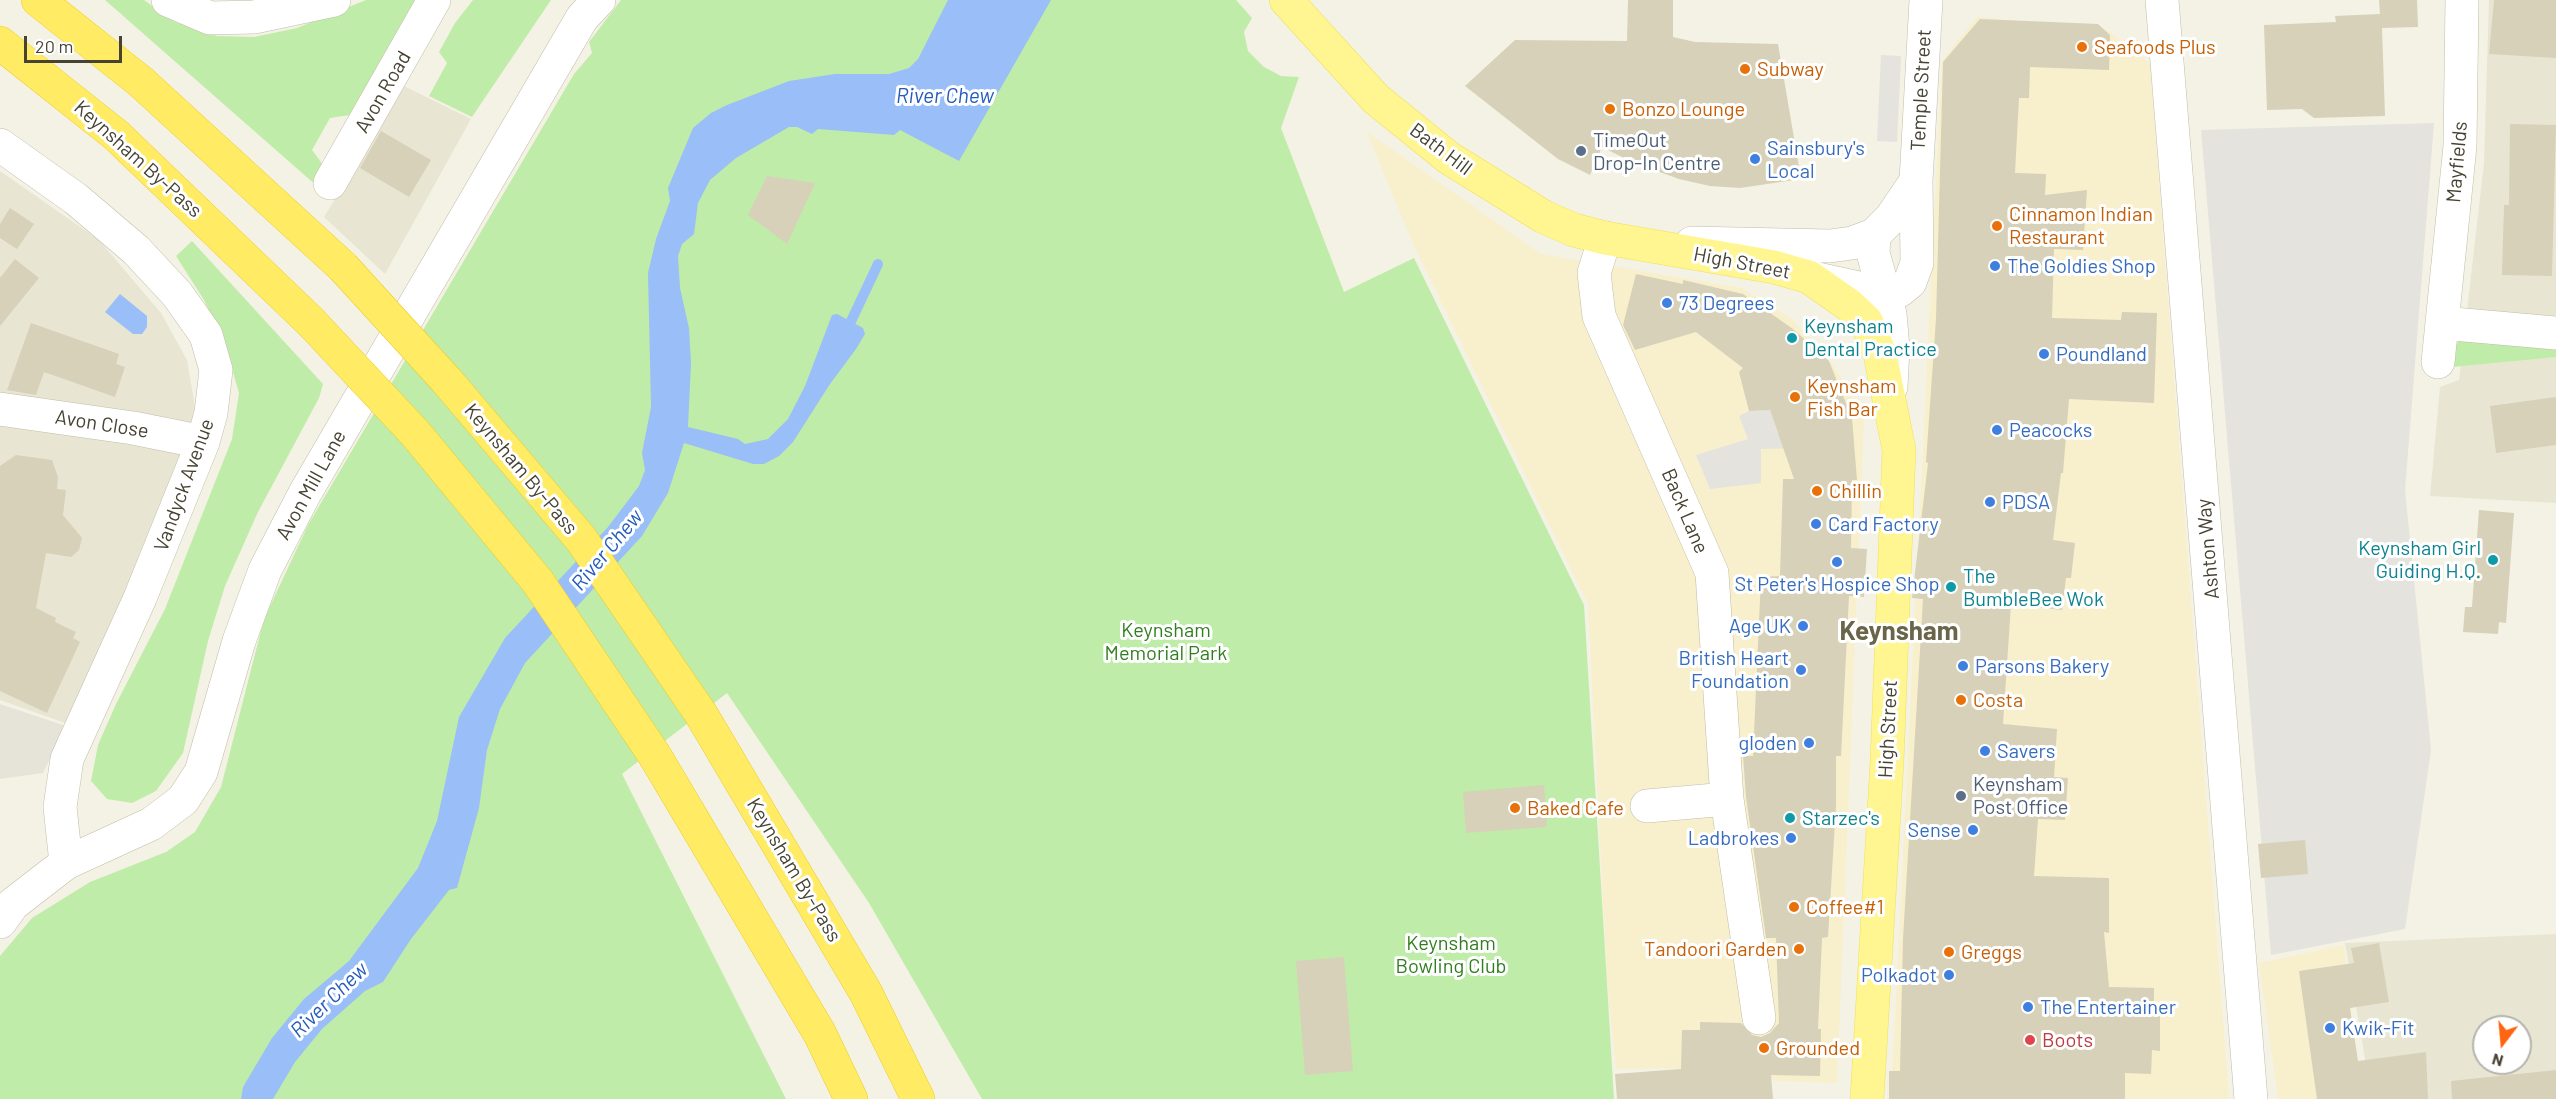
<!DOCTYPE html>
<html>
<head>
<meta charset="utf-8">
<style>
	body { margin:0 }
	#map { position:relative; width:2556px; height:1099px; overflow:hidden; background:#f4f2e4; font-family:Barlow,sans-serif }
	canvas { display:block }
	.north { position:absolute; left:2472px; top:1015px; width:60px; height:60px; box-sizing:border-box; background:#fff; border:2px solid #b5b4ad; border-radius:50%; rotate:196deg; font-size:16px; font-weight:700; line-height:24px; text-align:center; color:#474333 }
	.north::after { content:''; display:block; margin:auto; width:21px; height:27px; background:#ff6510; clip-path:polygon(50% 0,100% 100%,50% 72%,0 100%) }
	.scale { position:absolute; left:24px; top:36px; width:98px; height:27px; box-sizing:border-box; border:3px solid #474333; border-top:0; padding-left:8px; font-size:18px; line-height:21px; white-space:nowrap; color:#474333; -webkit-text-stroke:4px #fff; paint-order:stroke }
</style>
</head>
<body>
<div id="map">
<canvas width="2556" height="1099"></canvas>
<div class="north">N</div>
<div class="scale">20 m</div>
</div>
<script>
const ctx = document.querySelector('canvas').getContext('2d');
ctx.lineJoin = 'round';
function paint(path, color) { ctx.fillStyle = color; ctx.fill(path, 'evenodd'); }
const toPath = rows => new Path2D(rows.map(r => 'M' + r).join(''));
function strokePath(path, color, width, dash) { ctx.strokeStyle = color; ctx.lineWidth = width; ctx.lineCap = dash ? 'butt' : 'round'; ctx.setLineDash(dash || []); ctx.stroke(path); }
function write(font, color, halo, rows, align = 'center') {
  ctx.font = font + ' Barlow,sans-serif'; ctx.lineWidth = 6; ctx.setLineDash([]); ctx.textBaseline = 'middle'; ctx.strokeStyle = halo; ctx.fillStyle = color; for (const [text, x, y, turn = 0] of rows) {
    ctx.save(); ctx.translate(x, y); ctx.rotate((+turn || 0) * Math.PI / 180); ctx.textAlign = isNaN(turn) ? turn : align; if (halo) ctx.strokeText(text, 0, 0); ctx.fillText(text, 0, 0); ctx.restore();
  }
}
const residential = toPath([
	[2489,0,2556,0,2556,503,2430,496,2440,387,2459,380,2484,163],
	[404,86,471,119,385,274,324,217],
	[0,171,99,240,161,313,187,360,197,419,126,601,65,723,0,700],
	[2556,934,2556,1099,2372,1099,2345,943],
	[2484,1027,2520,1027,2520,1063,2484,1063]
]);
const commercial = toPath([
	[1977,17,2106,29,2150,64,2229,1099,1891,1099,1942,61],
	[1366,131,1541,254,1742,288,1793,320,1835,368,1864,418,1837,1083,1776,1081,1749,1067,1616,1069,1607,981,1588,604,1414,246],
	[2344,945,2360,1099,2278,1099,2259,963]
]);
const industrial = toPath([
	[0,704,66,726,43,773,0,779]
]);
const green = toPath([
	[105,0,144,0,175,22,217,36,254,37,297,28,366,0,421,0,357,114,330,118,312,150,321,162,323,179,318,187],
	[473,0,551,0,472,117,429,96,447,63,439,52,455,23],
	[621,0,1236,0,1252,18,1244,32,1248,51,1264,67,1281,76,1299,77,1281,128,1344,292,1414,258,1584,605,1614,1099,982,1099,869,903,727,693,622,774,786,1099,0,1099,0,956,32,918,90,882,166,852,195,832,221,787,264,619,308,525,574,74,592,53,589,42],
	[192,241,323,384,319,398,258,512,225,586,208,641,183,753,156,791,132,803,107,799,91,781,98,745,116,704,165,609,232,439,239,393,225,344,204,300,176,256],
	[2459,341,2556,342,2556,357,2452,367,2454,348]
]);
const parking = toPath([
	[1881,55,1901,56,1897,142,1877,141],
	[2434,123,2405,490,2431,750,2405,929,2271,955,2201,130],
	[1770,410,1778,434,1815,436,1803,448,1761,449,1761,483,1710,489,1696,455,1748,439,1739,416,1749,411]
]);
const water = toPath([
	[948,0,1051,0,959,161,900,130,894,135,818,129,812,134,797,127,789,127,736,158,710,180,698,203,694,234,682,244,678,256,680,288,689,328,691,363,688,427,738,439,745,444,768,439,788,419,805,386,832,315,837,314,863,328,865,334,856,349,830,384,793,442,779,456,764,464,753,464,684,443,668,493,642,536,525,663,500,709,487,750,479,808,457,888,449,890,411,939,383,982,365,991,322,1029,295,1062,273,1099,241,1099,243,1087,272,1038,304,999,349,961,418,868,437,821,459,717,505,638,608,527,639,486,645,470,642,453,651,407,648,273,656,239,670,201,668,188,693,128,711,113,727,105,789,81,835,74,889,74,909,68,918,59],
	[120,294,147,316,147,327,142,334,133,334,105,312]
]);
const stream = toPath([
	[845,334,878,264]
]);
const building = toPath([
	[1628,0,1673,0,1673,37,1695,42,1778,44,1801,179,1740,188,1710,186,1679,179,1632,162,1602,147,1590,175,1558,159,1465,86,1515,40,1627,41],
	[2379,0,2417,0,2418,27,2382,28,2385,116,2314,118,2302,109,2267,110,2264,25,2336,22,2335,16,2380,14],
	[2494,0,2556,0,2556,58,2489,54],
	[1980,19,2098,24,2110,35,2109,70,2030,67,2029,98,2019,98,2015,173,2046,174,2045,195,2087,190,2083,250,2054,249,2052,318,2121,320,2122,312,2157,313,2154,403,2069,399,2063,473,2061,473,2053,540,2075,543,2071,578,2066,578,2062,610,2011,604,2003,724,2057,729,2054,777,2068,778,2065,820,2038,819,2034,876,2109,878,2109,933,2104,932,2109,987,2154,988,2154,1013,2160,1013,2160,1051,2152,1050,2151,1074,2125,1073,2125,1099,1889,1099,1889,1071,1900,1071,1903,939,1923,599,1912,598,1928,463,1926,462,1936,319,1943,62],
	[2510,124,2556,125,2552,276,2502,275,2504,205,2509,205],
	[381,131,431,160,409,197,360,168],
	[767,176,815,183,787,244,748,215],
	[10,208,34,224,17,249,0,238,0,224],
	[15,259,39,278,0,326,0,278],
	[1636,274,1683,284,1683,280,1743,294,1793,329,1829,361,1852,418,1857,480,1852,480,1851,548,1867,549,1864,597,1849,596,1841,756,1836,756,1836,806,1828,937,1822,938,1818,1029,1821,1029,1820,1076,1771,1075,1773,1099,1617,1099,1615,1074,1681,1069,1682,1030,1700,1030,1700,1022,1741,1023,1752,1035,1761,1037,1770,1033,1779,1023,1776,938,1766,938,1746,797,1743,756,1753,756,1761,577,1780,576,1783,479,1794,479,1770,410,1749,411,1739,372,1743,368,1696,332,1635,350,1623,325],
	[31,323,119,354,116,364,125,367,115,397,44,372,36,395,7,390],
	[2556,397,2556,445,2496,453,2490,406],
	[16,455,52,460,58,477,57,489,66,490,63,515,82,538,79,550,71,557,46,553,36,608,56,618,55,622,76,632,73,638,80,642,47,713,0,691,0,466],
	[2479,510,2514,513,2506,623,2499,622,2498,634,2463,632,2465,607,2472,607],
	[1544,785,1547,827,1466,833,1463,792],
	[2305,840,2308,874,2261,878,2258,844],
	[2379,943,2389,1002,2350,1008,2358,1061,2426,1052,2428,1099,2317,1099,2299,971,2354,963,2351,948],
	[1344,957,1353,1071,1305,1075,1296,961],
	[2556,1070,2556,1099,2452,1099,2451,1081]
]);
const minor = toPath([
	[168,0,210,18,254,17,334,0],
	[2162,0,2251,1099],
	[0,145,76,199,136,250,177,294,206,335,216,370,211,413,203,442,140,598,67,759,60,807,66,863],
	[330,183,434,0],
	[1874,235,1873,253,1890,314,1893,348,1891,387],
	[1605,238,1594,273,1599,316,1712,573,1727,799,1759,1018],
	[1692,243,1830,246,1852,243,1874,235,1891,218,1916,181],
	[1809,277,1882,293,1899,291,1910,282,1917,263,1916,181,1926,0],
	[2442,323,2556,333],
	[2438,362,2460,146,2462,0],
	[0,409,133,428,203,442],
	[1647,806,1727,799],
	[0,922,13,904,66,863,151,824,183,800,201,772,239,641,265,570,305,493,582,18,599,0]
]);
const major = toPath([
	[1286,0,1376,99,1449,158,1544,217,1574,230,1605,238,1774,267,1809,277,1849,305,1866,321,1880,354,1899,450,1887,762,1867,1099]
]);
const highway = toPath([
	[38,0,141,82,343,267],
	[0,43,116,135,311,322],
	[701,714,866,993,918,1099],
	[655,756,820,1034,851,1099]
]);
const highwayBridge = toPath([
	[343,267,447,381,581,539,701,714],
	[311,322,415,433,538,582,655,756]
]);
const markers = [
	[2082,47,6,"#e8710a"],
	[1745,69,6,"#e8710a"],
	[1610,109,6,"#e8710a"],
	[1581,151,6,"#5c6f8a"],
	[1755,159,6,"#3f7fe0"],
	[1997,226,6,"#e8710a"],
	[1995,266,6,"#3f7fe0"],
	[1667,303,6,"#3f7fe0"],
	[1792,338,6,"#0f9aa8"],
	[2044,354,6,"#3f7fe0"],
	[1795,397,6,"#e8710a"],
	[1997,430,6,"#3f7fe0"],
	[1817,491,6,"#e8710a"],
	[1990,502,6,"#3f7fe0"],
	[1816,524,6,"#3f7fe0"],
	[2493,560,6,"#0f9aa8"],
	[1837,562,6,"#3f7fe0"],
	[1951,587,6,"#0f9aa8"],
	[1803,626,6,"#3f7fe0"],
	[1963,666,6,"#3f7fe0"],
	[1801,670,6,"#3f7fe0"],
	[1961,700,6,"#e8710a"],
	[1809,743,6,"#3f7fe0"],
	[1985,751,6,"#3f7fe0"],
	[1961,796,6,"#5c6f8a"],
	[1515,808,6,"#e8710a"],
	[1790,818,6,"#0f9aa8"],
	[1973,830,6,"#3f7fe0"],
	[1791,838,6,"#3f7fe0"],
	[1794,907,6,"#e8710a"],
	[1799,949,6,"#e8710a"],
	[1949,952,6,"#e8710a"],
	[1949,975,6,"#3f7fe0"],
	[2028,1007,6,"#3f7fe0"],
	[2330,1028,6,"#3f7fe0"],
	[2030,1040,6,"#e0444e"],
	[1764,1048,6,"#e8710a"]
];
const foodNames = [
	["Seafoods Plus",2094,47],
	["Subway",1757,69],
	["Bonzo Lounge",1622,109],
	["Cinnamon Indian",2009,214],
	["Restaurant",2009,237],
	["Keynsham",1807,386],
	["Fish Bar",1807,409],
	["Chillin",1829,491],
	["Costa",1973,700],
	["Baked Cafe",1527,808],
	["Coffee#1",1806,907],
	["Tandoori Garden",1787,949,"right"],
	["Greggs",1961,952],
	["Grounded",1776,1048]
];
const streetNames = [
	["Temple Street",1921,90,-87],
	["Avon Road",383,92,-60],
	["Bath Hill",1441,149,37],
	["Keynsham By-Pass",138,159,42],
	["Mayfields",2457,162,-85],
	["High Street",1742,263,11],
	["Avon Close",102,424,9],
	["Keynsham By-Pass",521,469,50],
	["Vandyck Avenue",184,485,-70],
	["Avon Mill Lane",311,485,-61],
	["Back Lane",1685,511,67],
	["Ashton Way",2208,549,-95],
	["High Street",1888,729,-87],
	["Keynsham By-Pass",794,870,59]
];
const serviceNames = [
	["TimeOut",1593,140],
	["Drop-In Centre",1593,163],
	["Keynsham",1973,784],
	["Post Office",1973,807]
];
const shopNames = [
	["Sainsbury's",1767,148],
	["Local",1767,171],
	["The Goldies Shop",2007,266],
	["73 Degrees",1679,303],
	["Poundland",2056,354],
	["Peacocks",2009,430],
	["PDSA",2002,502],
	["Card Factory",1828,524],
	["St Peter's Hospice Shop",1837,584,"center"],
	["Age UK",1791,626,"right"],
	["British Heart",1789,658,"right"],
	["Foundation",1789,681,"right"],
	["Parsons Bakery",1975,666],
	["gloden",1797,743,"right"],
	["Savers",1997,751],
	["Sense",1961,830,"right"],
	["Ladbrokes",1779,838,"right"],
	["Polkadot",1937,975,"right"],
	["The Entertainer",2040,1007],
	["Kwik-Fit",2342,1028]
];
const cultureNames = [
	["Keynsham",1804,326],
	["Dental Practice",1804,349],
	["Keynsham Girl",2481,548,"right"],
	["Guiding H.Q.",2481,571,"right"],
	["The",1963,576],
	["BumbleBee Wok",1963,599],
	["Starzec's",1802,818]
];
const parkNames = [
	["Keynsham",1166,630],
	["Memorial Park",1166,653],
	["Keynsham",1451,943],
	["Bowling Club",1451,966]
];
const healthNames = [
	["Boots",2042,1040]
];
const waterNames = [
	["River Chew",945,96],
	["River Chew",607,550,-50],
	["River Chew",329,1000,-44]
];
const districtNames = [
	["Keynsham",1899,631]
];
paint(residential, '#e8e6d2');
paint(commercial, '#f8efcd');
paint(industrial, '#e6e3d9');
paint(green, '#c0eca9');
paint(parking, '#e4e3dd');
paint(water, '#9abef7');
strokePath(stream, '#9abef7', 10);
paint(building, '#d6d1b8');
strokePath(minor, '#c0bda6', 34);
strokePath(major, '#efe057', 34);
strokePath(highway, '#eccc26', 34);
strokePath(minor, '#fff', 33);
strokePath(major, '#fff692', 33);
strokePath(highway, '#ffeb64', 33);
strokePath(highwayBridge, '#eccc26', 34, []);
strokePath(highwayBridge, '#ffeb64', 33);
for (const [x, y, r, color] of markers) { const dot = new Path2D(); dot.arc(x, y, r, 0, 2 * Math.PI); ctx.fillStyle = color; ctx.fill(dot); strokePath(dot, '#fff', 2); }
write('20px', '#c56008', '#fff', foodNames, 'left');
write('20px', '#474333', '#fff', streetNames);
write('20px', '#4e5e75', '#fff', serviceNames, 'left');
write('20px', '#366cbe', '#fff', shopNames, 'left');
write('20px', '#0d838f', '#fff', cultureNames, 'left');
write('20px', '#317e21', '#fff', parkNames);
write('20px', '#be3a42', '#fff', healthNames, 'left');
write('italic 21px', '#235cbc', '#fff', waterNames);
write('bold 26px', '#6a644a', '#fff', districtNames);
</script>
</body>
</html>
